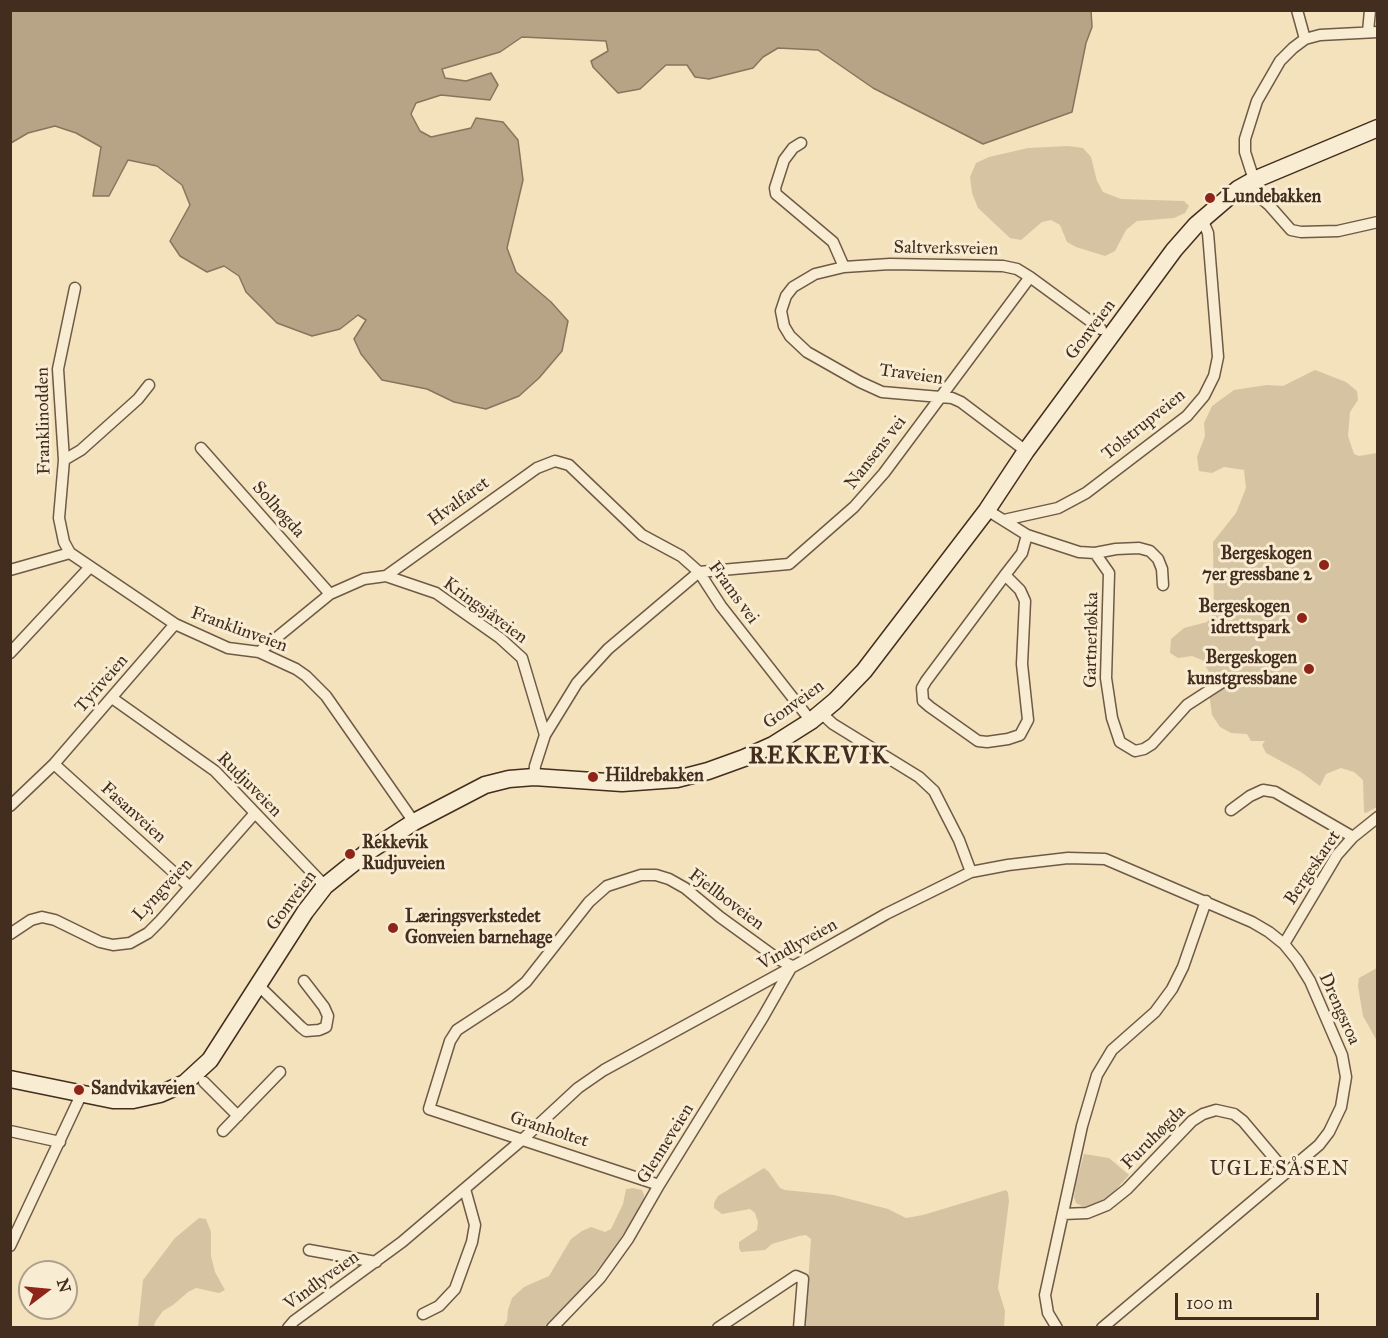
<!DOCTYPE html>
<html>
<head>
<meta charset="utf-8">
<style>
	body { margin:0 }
	#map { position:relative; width:1388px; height:1338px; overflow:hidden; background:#f4e2bc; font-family:"IM FELL Great Primer",serif }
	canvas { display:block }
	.frame { position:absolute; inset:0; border:12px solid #422d1e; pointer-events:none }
	.north { position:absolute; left:18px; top:1260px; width:60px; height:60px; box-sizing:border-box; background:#f8ecd3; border:2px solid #afa08b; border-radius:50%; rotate:74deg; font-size:16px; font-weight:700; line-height:24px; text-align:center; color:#422d1e }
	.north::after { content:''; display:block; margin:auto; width:21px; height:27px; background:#8f2418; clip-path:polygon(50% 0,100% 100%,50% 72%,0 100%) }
	.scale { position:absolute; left:1175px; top:1293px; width:144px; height:27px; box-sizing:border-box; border:3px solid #422d1e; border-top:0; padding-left:8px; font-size:18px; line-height:21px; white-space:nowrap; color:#422d1e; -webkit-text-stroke:4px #f8ecd3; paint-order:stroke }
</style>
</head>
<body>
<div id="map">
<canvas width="1388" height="1338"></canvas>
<div class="frame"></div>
<div class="north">N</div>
<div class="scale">100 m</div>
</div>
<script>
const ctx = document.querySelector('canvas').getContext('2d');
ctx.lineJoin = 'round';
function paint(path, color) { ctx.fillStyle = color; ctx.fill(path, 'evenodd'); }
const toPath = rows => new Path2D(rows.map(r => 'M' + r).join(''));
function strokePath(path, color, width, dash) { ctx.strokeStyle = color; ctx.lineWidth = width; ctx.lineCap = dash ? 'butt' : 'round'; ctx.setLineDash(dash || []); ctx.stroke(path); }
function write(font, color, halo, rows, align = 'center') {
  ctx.font = font + ' "IM FELL Great Primer",serif'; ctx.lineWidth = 6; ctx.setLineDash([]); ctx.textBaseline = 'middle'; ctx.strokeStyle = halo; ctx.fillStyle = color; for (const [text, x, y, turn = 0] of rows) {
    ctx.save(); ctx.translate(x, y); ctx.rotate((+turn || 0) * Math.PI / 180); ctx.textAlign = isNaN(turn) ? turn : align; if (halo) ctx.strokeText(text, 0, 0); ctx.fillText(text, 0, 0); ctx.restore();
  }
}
const green = toPath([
	[1068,146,1083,148,1091,157,1097,181,1103,192,1121,199,1184,201,1189,206,1185,213,1174,218,1137,221,1126,230,1115,251,1105,256,1076,247,1067,242,1060,225,1051,220,1042,222,1021,240,1010,238,978,208,972,193,970,177,976,163,989,157,1028,148],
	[1315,370,1346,382,1357,391,1358,400,1350,412,1348,436,1354,454,1359,456,1377,453,1378,804,1377,807,1366,813,1364,812,1363,780,1354,772,1341,768,1326,774,1320,786,1301,772,1266,753,1262,745,1265,741,1251,741,1247,734,1231,733,1220,727,1212,715,1209,692,1209,672,1202,660,1192,656,1178,658,1170,653,1171,639,1184,628,1207,622,1214,613,1213,542,1236,513,1246,488,1244,470,1224,467,1212,473,1199,471,1197,457,1205,436,1204,423,1212,406,1234,390,1267,385,1283,386],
	[1377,968,1377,1041,1363,1016,1358,986,1359,978],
	[1084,1154,1109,1158,1129,1175,1112,1194,1097,1204,1084,1207,1076,1203,1074,1197,1076,1183],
	[764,1168,769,1172,780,1188,785,1190,834,1195,888,1209,906,1218,923,1215,1006,1190,1008,1193,1009,1201,998,1288,1005,1311,1004,1327,805,1327,811,1239,806,1235,799,1236,772,1244,765,1250,741,1252,739,1248,739,1242,757,1230,758,1222,755,1213,750,1209,722,1214,714,1208,714,1203,718,1196],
	[633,1188,642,1190,644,1195,644,1201,638,1212,608,1257,579,1292,544,1327,502,1328,507,1321,508,1310,512,1298,524,1287,549,1276,571,1239,582,1231,591,1227,605,1232,611,1229,623,1204,626,1189],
	[199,1218,206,1219,211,1232,211,1256,215,1272,225,1290,219,1293,196,1288,188,1292,173,1305,163,1311,155,1322,154,1327,138,1327,143,1280,175,1238]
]);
const water = toPath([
	[11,10,1091,10,1092,27,1086,43,1072,112,983,144,873,88,818,50,778,48,763,57,753,68,709,79,695,77,687,65,666,65,640,89,618,93,593,67,591,61,608,51,606,41,522,37,500,52,442,69,445,78,466,81,491,73,498,85,490,100,441,95,416,103,411,114,420,131,431,137,471,128,476,118,503,122,518,140,523,180,507,248,516,272,551,302,568,321,562,351,539,378,519,396,486,409,454,402,427,389,382,380,361,354,354,339,366,320,358,315,340,329,312,336,277,323,246,292,239,276,224,266,207,272,180,256,170,241,190,205,182,185,157,166,128,160,109,196,93,196,101,147,76,133,55,126,28,133,11,143,11,10]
]);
const street = toPath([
	[1297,10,1305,39],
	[1368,32,1370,10],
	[801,143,793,148,784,160,775,188,776,194,833,242,844,267],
	[1254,180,1245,152,1245,139,1257,101,1280,61,1293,48,1305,39,1320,35,1378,32],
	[1245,185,1269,205,1291,230,1301,232,1338,231,1378,222],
	[75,288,58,369,64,460,59,518,64,542,70,553,175,624,228,648,259,652,296,669,306,676,326,696,414,822],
	[201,448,330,594],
	[1026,451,961,402,952,398,882,392,860,382,807,352,790,336,784,326,781,311,786,296,793,287,815,274,844,267,890,264,1003,266,1017,269,1030,277,1101,329],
	[64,460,81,450,138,399,149,385],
	[987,510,1027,535,1079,552,1095,553,1116,549,1139,548,1150,551,1158,559,1162,569,1163,585],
	[1004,520,1058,508,1086,493,1187,416,1204,396,1214,376,1218,357,1208,233,1202,219],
	[1095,553,1109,573,1106,678,1112,718,1120,742,1135,751,1144,749,1152,744,1187,705,1224,681],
	[10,570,70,553],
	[1005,575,1020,590,1025,601,1022,664,1028,720,1020,735,1008,739,987,742,978,741,930,707,923,701,922,688,926,681,1005,575,1022,553,1027,535],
	[386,576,537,468,555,461,569,465,642,535,681,556,699,572,721,606,811,721],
	[259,652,330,594,364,579,386,576,436,593,500,638,522,658,545,735,535,766,534,777],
	[10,653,90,567],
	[112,698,215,771,325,886],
	[545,735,577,683,608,649,699,572,789,564,854,507,884,473,1030,277],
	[54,764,190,887],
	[10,806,54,764,175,624],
	[1231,810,1250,796,1263,790,1275,792,1353,837],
	[971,872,1008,865,1068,858,1105,859,1252,922,1269,932,1284,944,1297,960,1310,981,1342,1055,1346,1077,1341,1107,1329,1132,1319,1145,1102,1328],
	[10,934,31,920,42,917,55,920,100,942,113,945,130,943,148,933,160,921,255,813],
	[1284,944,1337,855,1353,837,1378,817],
	[258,985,301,1027,306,1031,319,1030,326,1027,328,1016,324,1007,304,981],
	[204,1082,238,1116],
	[10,1131,60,1142],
	[223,1131,280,1072],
	[1063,1214,1087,1213,1107,1205,1127,1189,1192,1121,1203,1114,1216,1110,1234,1114,1243,1121,1286,1172],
	[10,1246,81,1095],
	[309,1250,376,1262],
	[423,1314,439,1306,455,1289,472,1242,475,1225,465,1189],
	[288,1328,294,1321,402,1242,523,1139,578,1088,604,1070,807,959,886,914,971,872,959,840,934,791,919,777,833,724,821,713],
	[552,1328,600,1278,628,1239,659,1185,763,1017,792,966,778,959,720,917,685,888,669,879,656,875,641,875,607,886,589,902,526,982,509,996,457,1030,450,1041,429,1109,659,1185],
	[718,1328,796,1276,803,1279,799,1328],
	[1057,1328,1048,1313,1045,1295,1082,1126,1097,1075,1112,1050,1155,1012,1172,989,1183,967,1206,901]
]);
const secondary = toPath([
	[10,1079,113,1100,133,1100,160,1094,185,1083,210,1060,305,912,325,886,366,853,414,822,485,785,509,779,534,777,622,783,677,779,708,771,744,758,773,745,811,721,835,701,864,671,987,510,1026,451,1110,337,1174,250,1196,225,1238,189,1254,180,1378,128]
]);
const markers = [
	[1210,198,6,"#8f2418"],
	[1324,565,6,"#8f2418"],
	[1302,618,6,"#8f2418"],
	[1309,669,6,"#8f2418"],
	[593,777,6,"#8f2418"],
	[350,854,6,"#8f2418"],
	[393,928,6,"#8f2418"],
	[79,1090,6,"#8f2418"]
];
const poiNames = [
	["Lundebakken",1222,198],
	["Bergeskogen",1312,555,"right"],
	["7er gressbane 2",1312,576,"right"],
	["Bergeskogen",1290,608,"right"],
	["idrettspark",1290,629,"right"],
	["Bergeskogen",1297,659,"right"],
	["kunstgressbane",1297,680,"right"],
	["Hildrebakken",605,777],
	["Rekkevik",362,844],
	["Rudjuveien",362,865],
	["Læringsverkstedet",405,918],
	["Gonveien barnehage",405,939],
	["Sandvikaveien",91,1090]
];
const streetNames = [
	["Saltverksveien",946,249,1],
	["Gonveien",1091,330,-53],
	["Traveien",911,375,8],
	["Franklinodden",44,421,-91],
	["Tolstrupveien",1144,425,-39],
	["Nansens vei",876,453,-52],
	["Hvalfaret",459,502,-36],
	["Solhøgda",278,510,48],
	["Frams vei",733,593,54],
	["Kringsjåveien",485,611,36],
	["Franklinveien",239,630,20],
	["Gartnerløkka",1092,640,-89],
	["Tyriveien",102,684,-49],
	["Gonveien",794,705,-36],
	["Rudjuveien",249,785,45],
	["Fasanveien",133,813,42],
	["Bergeskaret",1313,868,-56],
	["Lyngveien",163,890,-47],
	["Fjellboveien",726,900,37],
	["Gonveien",292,901,-53],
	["Vindlyveien",798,945,-29],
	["Drengsroa",1339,1009,66],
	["Granholtet",549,1130,18],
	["Furuhøgda",1154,1138,-45],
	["Glenneveien",666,1144,-58],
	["Vindlyveien",322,1281,-36]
];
const neighbourhoodNames = [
	["UGLESÅSEN",1280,1170]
];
const districtNames = [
	["REKKEVIK",819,757]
];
paint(green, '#d6c3a1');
paint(water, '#b7a486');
strokePath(water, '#88745c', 1.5);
strokePath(street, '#6e5a46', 13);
strokePath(secondary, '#422d1e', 19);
strokePath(street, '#f8ecd3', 10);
strokePath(secondary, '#f8ecd3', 16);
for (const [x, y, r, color] of markers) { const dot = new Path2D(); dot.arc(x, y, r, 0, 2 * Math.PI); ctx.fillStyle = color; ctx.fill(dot); strokePath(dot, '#f8ecd3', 2); }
write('bold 18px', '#422d1e', '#f8ecd3', poiNames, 'left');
write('18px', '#422d1e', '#f8ecd3', streetNames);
ctx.letterSpacing = '1.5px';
write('20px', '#422d1e', '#f8ecd3', neighbourhoodNames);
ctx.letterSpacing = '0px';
ctx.letterSpacing = '1.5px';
write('bold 24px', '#422d1e', '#f8ecd3', districtNames);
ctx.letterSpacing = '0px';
</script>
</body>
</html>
